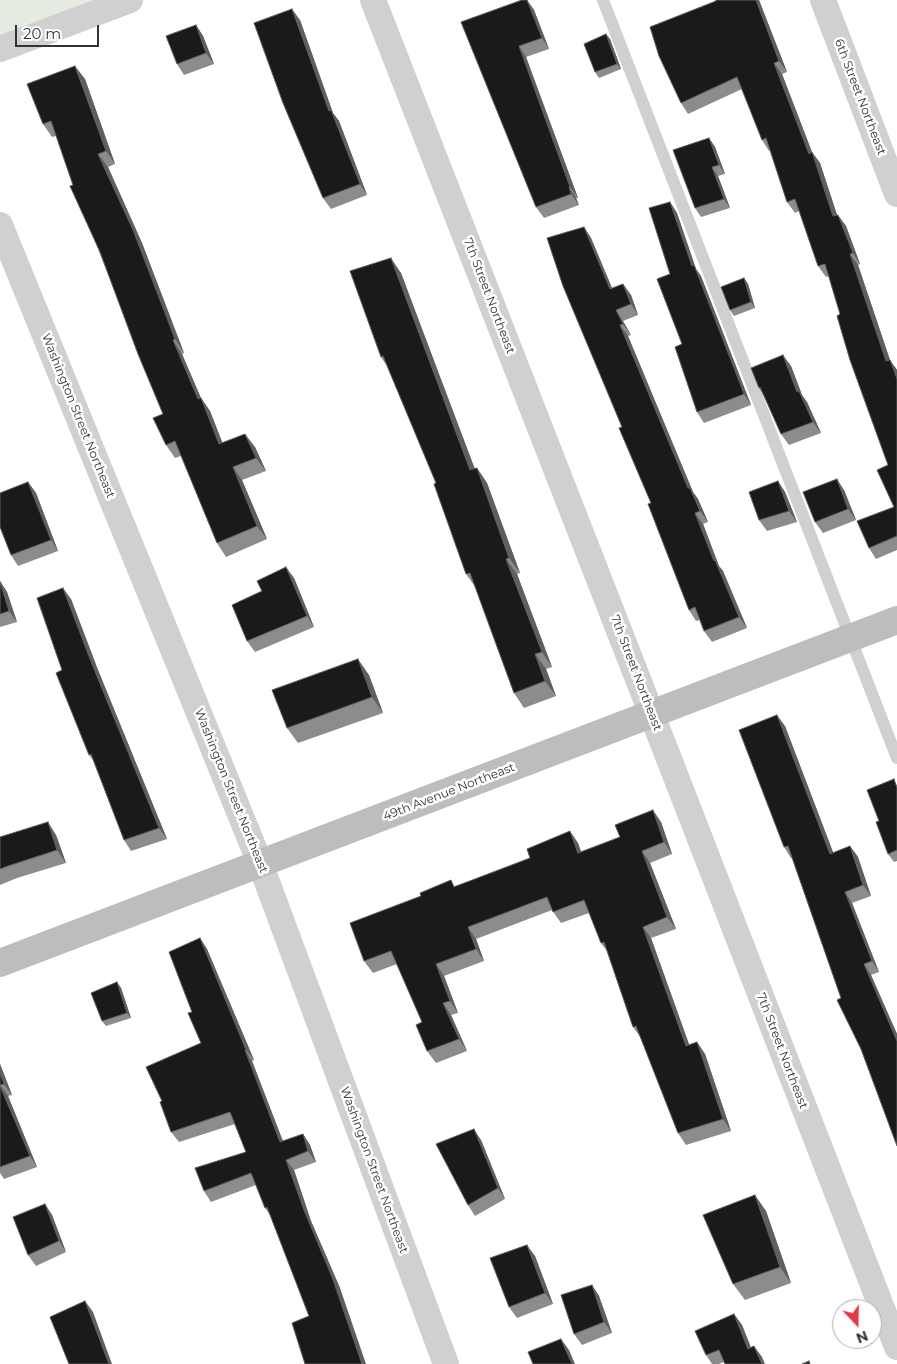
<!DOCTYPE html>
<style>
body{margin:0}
#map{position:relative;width:897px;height:1364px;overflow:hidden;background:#fff;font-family:Montserrat,sans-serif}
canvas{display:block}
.north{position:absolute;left:832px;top:1299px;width:50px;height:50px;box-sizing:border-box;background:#fff;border:1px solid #adadad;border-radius:50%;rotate:159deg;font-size:14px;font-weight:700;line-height:20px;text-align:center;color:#333}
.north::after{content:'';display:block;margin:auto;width:18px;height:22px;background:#e63946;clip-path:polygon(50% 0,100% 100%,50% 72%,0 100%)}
.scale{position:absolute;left:15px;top:25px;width:84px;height:22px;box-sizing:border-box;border:2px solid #333;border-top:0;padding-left:6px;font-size:15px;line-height:18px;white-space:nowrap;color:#333;-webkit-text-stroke:4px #fff;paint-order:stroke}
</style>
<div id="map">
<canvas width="897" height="1364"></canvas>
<div class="north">N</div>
<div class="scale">20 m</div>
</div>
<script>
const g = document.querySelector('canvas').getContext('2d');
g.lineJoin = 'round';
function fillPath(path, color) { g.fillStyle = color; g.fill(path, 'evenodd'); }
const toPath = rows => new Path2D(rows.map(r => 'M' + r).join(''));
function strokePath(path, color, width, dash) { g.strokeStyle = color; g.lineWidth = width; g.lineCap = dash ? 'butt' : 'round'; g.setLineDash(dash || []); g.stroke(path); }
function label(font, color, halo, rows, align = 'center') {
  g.font = font + ' Montserrat,sans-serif'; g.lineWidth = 5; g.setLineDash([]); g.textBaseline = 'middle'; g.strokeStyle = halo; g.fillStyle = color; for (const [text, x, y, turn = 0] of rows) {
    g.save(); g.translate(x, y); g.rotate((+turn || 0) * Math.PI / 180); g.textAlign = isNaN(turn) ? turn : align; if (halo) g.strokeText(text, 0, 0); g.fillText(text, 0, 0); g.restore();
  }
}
fillPath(toPath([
 [0,0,98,0,0,38]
]), '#e6ecdf');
strokePath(toPath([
 [603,0,897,758]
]), '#d0d0d0', 12);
strokePath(toPath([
 [373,0,652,715,897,1347],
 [823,0,897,194],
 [0,49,130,0],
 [0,225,260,863,446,1364]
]), '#d0d0d0', 26);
strokePath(toPath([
 [0,963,897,620]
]), '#bdbdbd', 28);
fillPath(toPath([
 [522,0,527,0,534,10,549,49,526,57,578,198,576,198,579,205,544,218,536,207,461,22],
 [716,0,759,0,787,72,782,74,812,152,820,163,837,215,846,226,860,264,858,265,890,360,897,370,897,550,876,559,869,548,894,507,888,465,829,276,826,277,818,266,799,211,795,213,787,202,770,150,769,151,762,140,742,89,688,114,681,103,716,1],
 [300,20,333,113,339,121,367,195,331,209,323,198],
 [196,25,203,36,214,64,184,75,177,64],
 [606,34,610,39,621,69,599,78,595,72],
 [85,79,115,164,108,167,142,243,184,353,182,354,201,398,210,411,222,442,255,447,266,471,242,480,267,539,226,557,217,543,181,456,175,458,166,445,163,414,73,185,56,136,52,137,43,124],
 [709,138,715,147,725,174,718,176,730,208,701,217,695,208],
 [670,202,677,213,696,269,701,276,751,405,704,423,697,412,670,274],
 [584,227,591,238,612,288,623,284,631,295,638,315,623,321,631,335,628,336,693,492,698,499,708,522,703,524,719,566,723,571,747,628,712,642,704,631,700,620,696,621,689,610,651,503,622,427],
 [401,273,474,469,477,468,487,483,520,573,517,574,552,667,546,669,556,696,524,708,514,693,476,588,466,574,436,483,387,366,381,357],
 [744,278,748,284,755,308,734,316,730,310],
 [791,366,802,395,807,402,821,433,789,445,781,434,764,396,759,388],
 [778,481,785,492,797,522,767,531,759,520],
 [28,482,36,493,58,551,18,566,11,555],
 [844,490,856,520,823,533,815,522],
 [294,578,314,627,255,652,247,641,262,591],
 [0,581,7,592,17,622,0,627],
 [71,599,98,670,167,839,131,851,124,840,93,760,89,755,62,670],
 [369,675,383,713,298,743,287,728],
 [785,726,833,853,850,846,858,857,871,896,852,903,879,972,871,975,897,1034,897,1146,861,1049,841,998,792,858,791,858,784,847],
 [897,784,897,861,894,862,888,854,879,821],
 [661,822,672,854,650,863,676,929,651,938,689,1045,697,1042,705,1054,731,1131,686,1145,678,1133,641,1038,633,1027,607,951,601,943,589,913,561,923,552,910,476,939,484,961,444,976,458,1013,451,1015,467,1051,436,1063,427,1051,422,1022,397,964,373,973,364,961,421,896,455,886,578,843,581,852],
 [56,835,66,863,17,878,0,885,0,837],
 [200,938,207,949,254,1060,252,1061,283,1141,303,1134,310,1145,316,1162,294,1170,311,1221,340,1288,309,1316,270,1215,265,1208,256,1185,211,1202,204,1191,246,1152,235,1124,179,1142,171,1132,162,1101,201,1043,192,1012],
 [117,982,121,988,131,1018,106,1026,102,1021],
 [0,1064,12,1095,8,1096,37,1167,4,1179,0,1173],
 [481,1140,505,1199,475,1216,468,1205],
 [45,1204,52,1215,66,1252,36,1266,28,1255],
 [766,1211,791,1283,745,1300,733,1284],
 [535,1256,553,1304,517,1318,509,1307],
 [592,1285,599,1296,612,1333,582,1345,574,1334],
 [734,1314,742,1325,751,1348,762,1357,724,1362,719,1364,712,1364,706,1355]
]), '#8c8c8c');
fillPath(toPath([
 [527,0,534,10,549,49,542,38],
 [756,0,759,0,787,72,779,61],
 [292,9,300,20,333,113,339,121,367,195,360,184,329,111],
 [196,25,203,36,214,64,206,53],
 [606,34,610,39,621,69,617,64],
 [519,46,526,57,578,198,570,187],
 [774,63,782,74,815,160,812,152,820,163,841,227,833,216],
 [75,66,85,79,115,164,106,151],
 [709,138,715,147,725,174,719,165],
 [98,154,108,167,142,243,184,353,175,339],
 [712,167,718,176,730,208,724,199],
 [569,187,576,198,579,205,571,194],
 [670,202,677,213,696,269,701,276,751,405,744,394,692,266],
 [838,215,846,226,860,264,853,253],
 [584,227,591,238,617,300,610,289],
 [850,254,858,265,890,360,897,370,897,379,886,361],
 [391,258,401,273,481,485,470,470],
 [744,278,748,284,755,308,751,302],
 [623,284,631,295,638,315,631,304],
 [616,310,623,321,631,335,623,324],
 [620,325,628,336,693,492,698,499,708,522,700,511,688,488],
 [173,340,182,354,203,403,201,398,210,411,228,457,219,444,198,399],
 [783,355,791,366,802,395,807,402,821,433,813,422,797,392],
 [245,434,255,447,266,471,256,458],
 [233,467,242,480,267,539,257,526],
 [477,468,487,483,520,573,509,558],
 [837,479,844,490,856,520,848,509],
 [778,481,785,492,797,522,789,511],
 [28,482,36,493,58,551,51,540],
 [695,513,703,524,719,566,723,571,747,628,739,617,714,561],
 [506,559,517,574,552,667,542,652],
 [286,567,294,578,314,627,307,616],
 [0,581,7,592,17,622,9,611],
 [63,588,71,599,98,670,167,839,159,828,90,659],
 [535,654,546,669,556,696,545,681],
 [358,659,369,675,383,713,372,697],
 [777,715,785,726,838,865,830,854],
 [653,810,661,822,672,854,664,842],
 [48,822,56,835,66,863,57,850],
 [570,831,578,843,586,865,578,853],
 [850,846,858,857,871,896,863,885],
 [642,851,650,863,676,929,667,917],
 [845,892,852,903,879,972,872,961],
 [468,927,476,939,484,961,476,949],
 [643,927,651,938,694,1058,686,1046],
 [200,938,207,949,254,1060,246,1050],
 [436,964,444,976,458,1013,450,1001],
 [864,964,871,975,897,1034,897,1041],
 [117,982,121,988,131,1018,127,1013],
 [443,1003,451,1015,467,1051,459,1039],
 [697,1042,705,1054,731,1131,723,1119],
 [245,1050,252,1061,287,1152,280,1142],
 [0,1064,12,1095,4,1084,0,1073],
 [0,1085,8,1096,37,1167,30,1156],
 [474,1129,481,1140,505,1199,498,1188],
 [303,1134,310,1145,316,1162,308,1151],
 [286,1160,294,1170,311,1221,340,1288,366,1364,362,1364,304,1210],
 [755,1195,766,1211,791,1283,780,1267],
 [45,1204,52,1215,66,1252,59,1241],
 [527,1245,535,1256,553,1304,545,1293],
 [592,1285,599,1296,612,1333,604,1322],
 [85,1301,93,1312,112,1364,109,1364],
 [734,1314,742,1325,756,1360,748,1349],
 [561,1339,569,1350,575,1364,572,1364],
 [754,1346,762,1357,765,1364,762,1364]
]), '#5f5f5f');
const building = toPath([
 [522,0,527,0,542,38,519,46,570,187,569,187,571,194,536,207,461,22,522,0],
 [716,0,756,0,779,61,774,63,809,154,812,152,833,216,838,215,853,253,850,254,886,361,890,360,897,379,897,536,869,548,857,521,894,507,877,470,888,465,850,360,837,316,840,314,825,264,818,266,795,199,787,202,766,138,762,140,737,77,681,103,659,56,650,27,716,1,716,0],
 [292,9,329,111,331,110,360,184,323,198,283,103,254,23,292,9],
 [196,25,206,53,177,64,166,36,196,25],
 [606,34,617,64,595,72,584,44,606,34],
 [75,66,106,151,98,154,133,230,175,339,173,340,198,399,201,398,219,444,245,434,256,458,233,467,257,526,217,543,175,441,166,445,153,418,163,414,138,354,100,252,70,186,73,185,51,121,43,124,27,84,75,66],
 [709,138,719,165,712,167,724,199,695,208,673,150,709,138],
 [670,202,692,266,694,265,744,394,697,412,675,347,682,344,657,279,670,274,649,208,670,202],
 [584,227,610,289,623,284,631,304,616,310,623,324,620,325,688,488,690,488,700,511,695,513,714,561,715,560,739,617,704,631,695,607,689,610,648,504,651,503,619,428,622,427,563,286,547,238,584,227],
 [391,258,470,470,477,468,509,558,506,559,542,652,535,654,545,681,514,693,470,573,466,574,434,484,436,483,383,356,381,357,350,271,391,258],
 [744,278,751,302,730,310,721,287,744,278],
 [783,355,797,392,799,391,813,422,781,434,760,387,759,388,751,368,783,355],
 [837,479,848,509,815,522,803,492,837,479],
 [778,481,789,511,759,520,749,492,778,481],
 [28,482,51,540,11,555,0,527,0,493,28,482],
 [286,567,307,616,247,641,232,605,262,591,257,581,286,567],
 [0,582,9,611,0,614,0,582],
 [63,588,90,659,159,828,124,840,91,754,89,755,56,673,62,670,37,598,63,588],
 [358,659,372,697,287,728,272,690,358,659],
 [777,715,830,854,850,846,863,885,845,892,872,961,864,964,897,1041,897,1146,861,1049,837,1000,841,998,788,846,784,847,739,730,777,715],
 [894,779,897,788,897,850,888,854,876,822,879,821,867,790,894,779],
 [653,810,664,842,642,851,667,917,643,927,686,1046,697,1042,723,1119,678,1133,636,1026,633,1027,604,942,601,943,584,900,553,912,547,897,468,927,476,949,436,964,450,1001,443,1003,459,1039,427,1051,416,1025,422,1022,391,951,364,961,350,923,421,896,420,893,451,880,454,887,530,858,527,849,570,831,578,853,620,837,615,825,653,810],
 [48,822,57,850,8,866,0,869,0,837,48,822],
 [200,938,246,1050,245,1050,280,1142,303,1134,308,1151,286,1160,304,1210,332,1277,362,1364,305,1364,292,1323,309,1316,267,1207,265,1208,251,1173,204,1191,195,1168,246,1152,230,1112,171,1132,160,1102,162,1101,146,1067,201,1043,188,1013,192,1012,169,952,200,938],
 [117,982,127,1013,102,1021,91,993,117,982],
 [0,1073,4,1084,0,1085,0,1073],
 [0,1086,30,1156,0,1167,0,1086],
 [474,1129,498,1188,468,1205,436,1144,474,1129],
 [755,1195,780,1267,733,1284,703,1215,755,1195],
 [45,1204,59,1241,28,1255,13,1217,45,1204],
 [527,1245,545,1293,509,1307,490,1258,527,1245],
 [592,1285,604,1322,574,1334,561,1295,592,1285],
 [85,1301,109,1364,69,1364,50,1317,85,1301],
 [734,1314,748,1349,754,1346,762,1364,725,1364,719,1350,706,1355,695,1331,734,1314],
 [561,1339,572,1364,533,1364,528,1352,561,1339],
 [809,1361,810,1364,802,1364,809,1361]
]);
fillPath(building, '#1a1a1a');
strokePath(building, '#5f5f5f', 1);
label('12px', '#333', '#fff', [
 ["6th Street Northeast",860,97,69],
 ["7th Street Northeast",489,296,69],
 ["Washington Street Northeast",78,416,68],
 ["7th Street Northeast",636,673,69],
 ["Washington Street Northeast",231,791,68],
 ["49th Avenue Northeast",449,792,-21],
 ["7th Street Northeast",782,1051,69],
 ["Washington Street Northeast",374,1170,70]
]);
</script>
